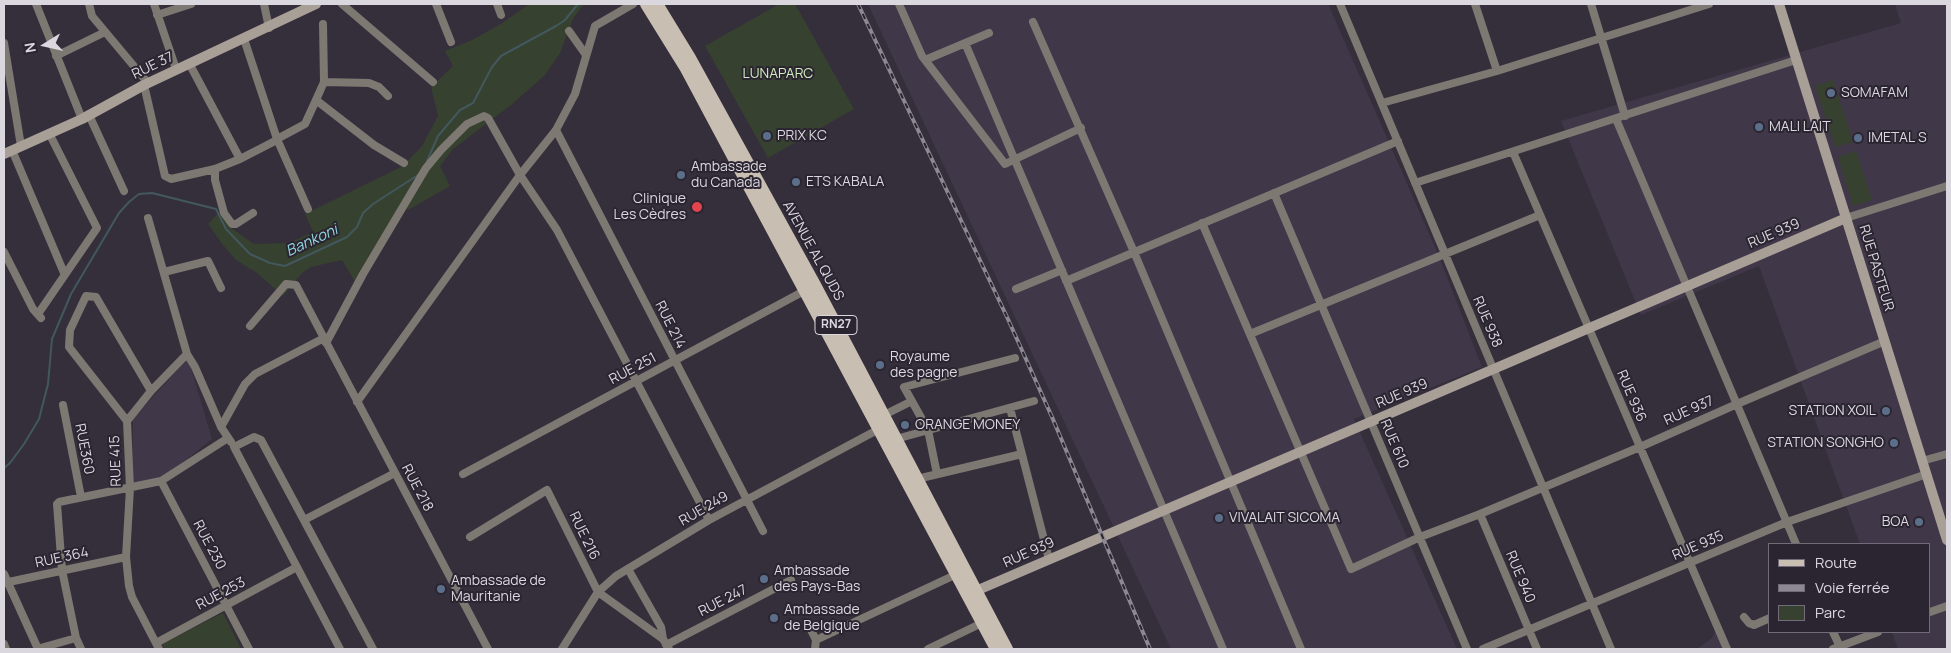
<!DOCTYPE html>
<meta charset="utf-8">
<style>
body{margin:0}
#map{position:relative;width:1951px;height:653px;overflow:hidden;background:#352f3b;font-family:Manrope,sans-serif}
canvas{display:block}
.frame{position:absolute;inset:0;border:5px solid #dbd7df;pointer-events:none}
.legend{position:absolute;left:1768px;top:543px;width:162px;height:90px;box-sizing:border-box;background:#2b2531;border:1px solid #716c77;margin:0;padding:6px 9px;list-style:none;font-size:15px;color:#dbd7df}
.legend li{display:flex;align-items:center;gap:10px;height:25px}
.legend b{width:25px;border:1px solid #716c77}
.north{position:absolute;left:20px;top:20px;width:50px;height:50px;-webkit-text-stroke:4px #2b2531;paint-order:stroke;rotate:260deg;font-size:14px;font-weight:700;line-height:20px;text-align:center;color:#dbd7df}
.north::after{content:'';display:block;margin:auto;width:18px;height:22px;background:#dbd7df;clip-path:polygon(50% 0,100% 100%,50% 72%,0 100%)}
</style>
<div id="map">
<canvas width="1951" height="653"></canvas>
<div class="frame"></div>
<ul class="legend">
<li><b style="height:6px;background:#c9beb2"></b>Route</li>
<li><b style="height:6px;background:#8d8892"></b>Voie ferrée</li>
<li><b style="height:14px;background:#36412f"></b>Parc</li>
</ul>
<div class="north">N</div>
</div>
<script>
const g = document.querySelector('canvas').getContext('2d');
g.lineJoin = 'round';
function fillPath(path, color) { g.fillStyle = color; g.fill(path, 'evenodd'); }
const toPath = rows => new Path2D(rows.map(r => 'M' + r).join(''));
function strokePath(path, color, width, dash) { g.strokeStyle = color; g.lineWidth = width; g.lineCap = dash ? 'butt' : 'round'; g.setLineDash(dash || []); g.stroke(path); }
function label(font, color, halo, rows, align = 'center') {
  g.font = font + ' Manrope,sans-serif'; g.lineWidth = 4; g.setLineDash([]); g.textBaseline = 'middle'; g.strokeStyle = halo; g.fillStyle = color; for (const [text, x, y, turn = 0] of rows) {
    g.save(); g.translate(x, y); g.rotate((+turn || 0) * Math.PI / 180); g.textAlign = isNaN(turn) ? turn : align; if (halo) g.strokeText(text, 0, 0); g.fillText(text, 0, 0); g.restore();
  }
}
fillPath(toPath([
 [868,4,1334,4,1329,6,1438,254,1482,367,1354,419,1457,649,1171,649],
 [1895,4,1947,4,1947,649,1898,649,1892,632,1930,632,1930,544,1860,544,1759,266,1641,315,1561,121,1901,23],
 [188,358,212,439,162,479,133,483,133,419],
 [1720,623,1732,649,1697,649,1712,638]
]), '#403749');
fillPath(toPath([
 [529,4,584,4,573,19,560,53,545,75,511,105,453,149,440,166,450,186,408,210,405,205,357,281,354,280,342,260,311,267,302,273,283,296,257,273,236,260,223,245,208,224,220,211,231,228,254,244,289,243,313,232,305,214,403,166,422,146,438,116,431,87,453,66,445,51,472,40,501,24],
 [779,4,795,4,854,109,768,158,705,46],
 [1833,80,1853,142,1835,147,1815,86],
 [1856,151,1872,200,1853,206,1838,157],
 [223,613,241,649,165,649,162,644]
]), '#36412f');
strokePath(toPath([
 [427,161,438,136,460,110,473,103,492,67,501,56,556,26,565,20,578,4],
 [4,468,10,463,24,444,39,419,48,384,52,339,71,294,119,213,129,202,139,194,152,193,216,209,226,229,250,254,270,263,285,266,347,237,357,227,363,213,373,204,418,175]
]), '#42585e', 2);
strokePath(toPath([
 [36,4,82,119],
 [89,4,92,16,148,83],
 [154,4,176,69],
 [264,4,269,28],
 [342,4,433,82],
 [436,4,451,42],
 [497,4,501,15],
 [899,4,922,56,1005,164,1081,128],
 [1340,4,1611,649],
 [1475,4,1497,71],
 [1591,4,1625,116],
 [157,15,191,4],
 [1033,22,1134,252,1301,649],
 [569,31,586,55],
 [244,39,277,139,308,209],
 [4,43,21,146],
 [965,43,1223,649],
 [56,56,105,32],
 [925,60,989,33],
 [189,63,240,159],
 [324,82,369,83,379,87,388,96],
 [144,85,165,176,171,179,215,169,240,159,277,140],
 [316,100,374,145,404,163],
 [1382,103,1497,71,1709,4],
 [89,115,124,191],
 [1616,119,1796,544],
 [556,130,763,531],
 [277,139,305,124,316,100,324,82,323,24],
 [12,150,64,273],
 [1513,152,1727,649],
 [215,169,215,180,224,213,232,224,236,224,253,213],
 [1415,183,1796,60],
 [1274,193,1467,649],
 [148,218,187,354,195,367,221,427,231,442],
 [1846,218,1947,186],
 [1202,223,1351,569,1420,537,1480,514,1640,447,1737,404,1885,341],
 [4,252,33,309,41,318],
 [164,272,208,261,221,288],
 [1066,281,1398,141],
 [1016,289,1062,270],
 [38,314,97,228,49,133],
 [250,326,286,284,296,285,488,649],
 [1250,334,1540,215],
 [326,343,363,274,426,168,441,150,467,124,484,116,488,118,520,175,557,230,709,520],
 [357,402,520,175,556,130,575,94,595,26,633,4],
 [63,405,81,497],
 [1010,408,1049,559],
 [884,415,912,401],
 [127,421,69,347,70,330,86,296,96,297,151,391],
 [221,427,245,384,255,374,324,338],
 [896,439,1034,401],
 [1922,461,1947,454],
 [463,474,806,290],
 [937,474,928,430,904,387,1015,358],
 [917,479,1022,454],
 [161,481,249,649],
 [1480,514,1537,649],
 [304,520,395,473],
 [470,537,547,490,598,592,663,639,669,649],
 [628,569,661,627,663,639],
 [4,574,38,649],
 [4,583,126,557],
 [1930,612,1947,606],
 [1744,617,1749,623,1754,625,1770,618],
 [807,622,816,640,815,649],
 [1833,632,1841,649],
 [816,640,957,574],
 [156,643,297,567],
 [4,644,6,649],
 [666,645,791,580],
 [37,649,76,638],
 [81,649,76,638,62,570,57,504,59,502,161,481,228,438],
 [159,649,132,597,129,586,126,557,130,488,127,421,151,391,187,354],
 [340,649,234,447,254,437,261,440,373,649],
 [562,649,598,592,616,576,709,520,881,428],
 [928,649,982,623],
 [1483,649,1787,522,1927,474],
 [1833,649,1878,632]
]), '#7e7872', 8);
strokePath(toPath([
 [1779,4,1947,540],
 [4,154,82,119,144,85,316,4],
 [971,593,1846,218]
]), '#a89f97', 10);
strokePath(toPath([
 [646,4,685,67,996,649],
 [657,4,690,58,815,285,1007,649]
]), '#c9beb2', 12);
const rail = toPath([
 [858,4,1007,317,1052,417,1150,649]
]);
strokePath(rail, '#8d8892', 4);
strokePath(rail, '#2b2531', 2, [5.5]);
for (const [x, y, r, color] of [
 [1831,93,5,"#5c6f8a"],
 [1759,127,5,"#5c6f8a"],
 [767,136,5,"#5c6f8a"],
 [1858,138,5,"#5c6f8a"],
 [681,175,5,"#5c6f8a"],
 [796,182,5,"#5c6f8a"],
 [697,207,6,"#e0444e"],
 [880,365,5,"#5c6f8a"],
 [1886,411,5,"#5c6f8a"],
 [905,425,5,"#5c6f8a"],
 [1894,443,5,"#5c6f8a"],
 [1219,518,5,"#5c6f8a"],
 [1919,522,5,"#5c6f8a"],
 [764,579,5,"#5c6f8a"],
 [441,589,5,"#5c6f8a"],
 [774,618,5,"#5c6f8a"]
]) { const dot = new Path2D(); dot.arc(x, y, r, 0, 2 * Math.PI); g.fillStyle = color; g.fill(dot); strokePath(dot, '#2b2531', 2); }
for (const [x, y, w] of [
 [836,325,42]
]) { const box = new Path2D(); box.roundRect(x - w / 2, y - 9.5, w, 19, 4); g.fillStyle = '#2b2531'; g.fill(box); strokePath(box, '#dbd7df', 1); }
label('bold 12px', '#dbd7df', null, [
 ["RN27",836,325]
]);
label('14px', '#dbd7df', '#2b2531', [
 ["RUE 37",153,66,-26],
 ["RUE 939",1774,234,-23],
 ["AVENUE AL QUDS",813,251,61],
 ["RUE PASTEUR",1876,268,73],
 ["RUE 938",1487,322,67],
 ["RUE 214",670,325,63],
 ["RUE 251",633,369,-28],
 ["RUE 939",1402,394,-23],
 ["RUE 936",1631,396,67],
 ["RUE 937",1689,411,-24],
 ["RUE 610",1394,444,67],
 ["RUE360",84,449,79],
 ["RUE 415",116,461,-92],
 ["RUE 218",417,488,62],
 ["RUE 249",704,509,-30],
 ["RUE 216",584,536,64],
 ["RUE 230",209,545,62],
 ["RUE 935",1698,546,-23],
 ["RUE 939",1029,553,-24],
 ["RUE 364",62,558,-12],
 ["RUE 940",1520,577,67],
 ["RUE 253",221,594,-28],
 ["RUE 247",723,601,-27]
]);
label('14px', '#cfecbb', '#2b2531', [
 ["LUNAPARC",778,74]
]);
label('14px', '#dbd7df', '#2b2531', [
 ["SOMAFAM",1841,93],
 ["MALI LAIT",1769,127],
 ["PRIX KC",777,136],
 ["IMETAL S",1868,138],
 ["Ambassade",691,167],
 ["du Canada",691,183],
 ["ETS KABALA",806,182],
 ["Clinique",686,199,"right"],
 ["Les Cèdres",686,215,"right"],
 ["Royaume",890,357],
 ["des pagne",890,373],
 ["STATION XOIL",1876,411,"right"],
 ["ORANGE MONEY",915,425],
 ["STATION SONGHO",1884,443,"right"],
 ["VIVALAIT SICOMA",1229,518],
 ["BOA",1909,522,"right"],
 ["Ambassade",774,571],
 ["des Pays-Bas",774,587],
 ["Ambassade de",451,581],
 ["Mauritanie",451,597],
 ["Ambassade",784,610],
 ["de Belgique",784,626]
], 'left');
label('italic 15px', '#90d7e0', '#2b2531', [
 ["Bankoni",312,241,-25]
]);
</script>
